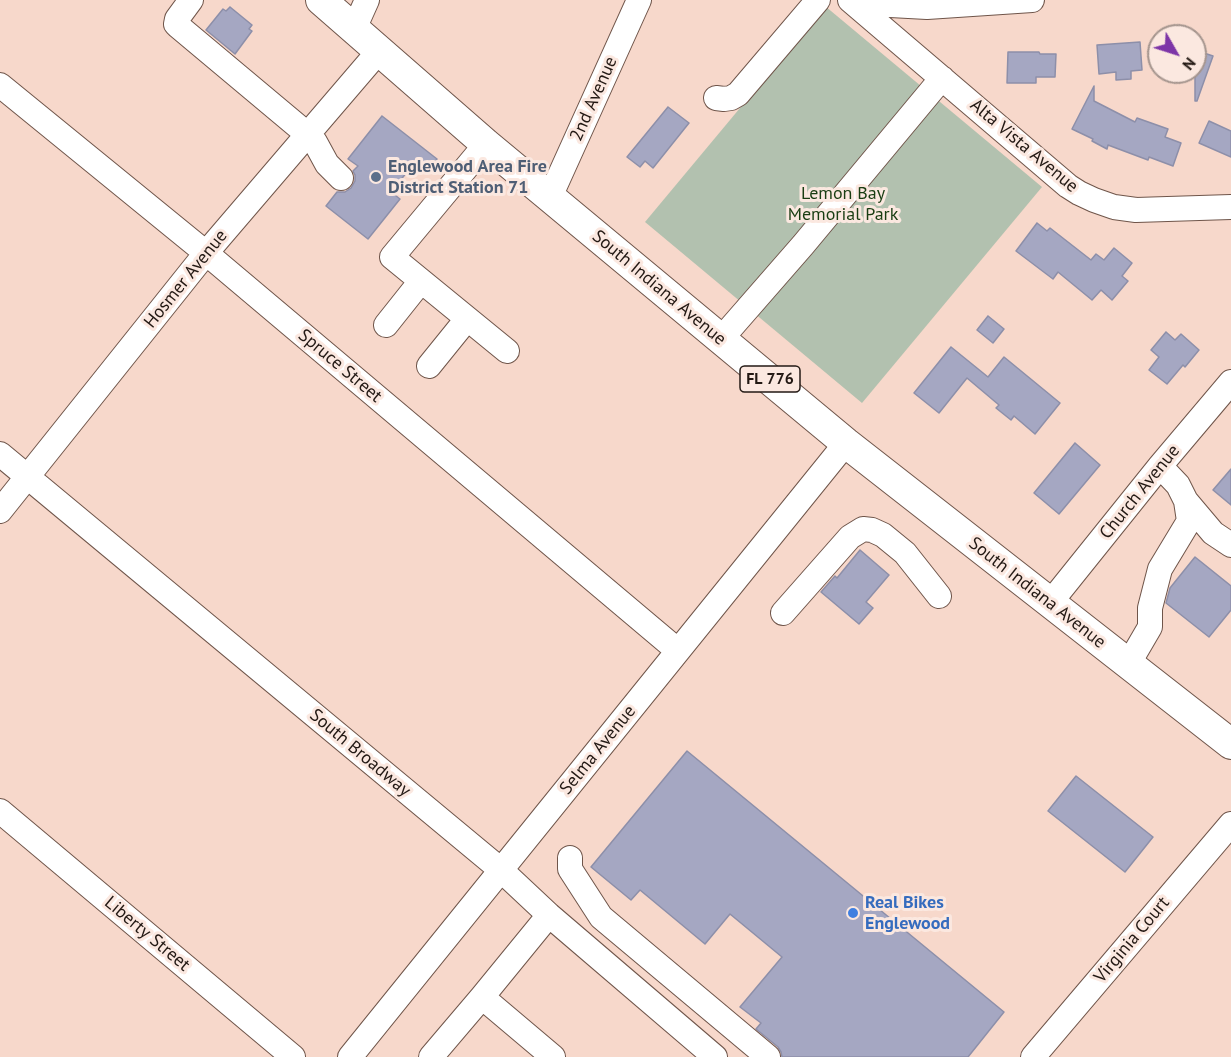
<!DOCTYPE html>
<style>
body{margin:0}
#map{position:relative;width:1231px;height:1057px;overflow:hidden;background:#f7d8cb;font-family:"PT Sans",sans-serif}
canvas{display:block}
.north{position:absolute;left:1147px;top:24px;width:60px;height:60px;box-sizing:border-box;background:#fbe8e0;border:2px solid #a5958e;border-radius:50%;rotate:129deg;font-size:16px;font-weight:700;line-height:24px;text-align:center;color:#231914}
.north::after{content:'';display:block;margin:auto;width:21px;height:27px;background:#7d35a7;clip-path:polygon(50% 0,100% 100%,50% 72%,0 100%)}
</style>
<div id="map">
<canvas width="1231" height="1057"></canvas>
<div class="north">N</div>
</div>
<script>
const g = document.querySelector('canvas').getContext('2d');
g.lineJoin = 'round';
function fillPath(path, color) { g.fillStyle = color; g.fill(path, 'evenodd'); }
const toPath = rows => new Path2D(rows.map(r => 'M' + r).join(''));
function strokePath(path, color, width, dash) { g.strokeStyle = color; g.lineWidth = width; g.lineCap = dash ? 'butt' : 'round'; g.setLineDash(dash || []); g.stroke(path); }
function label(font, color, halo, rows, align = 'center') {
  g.font = font + ' "PT Sans",sans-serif'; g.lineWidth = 6; g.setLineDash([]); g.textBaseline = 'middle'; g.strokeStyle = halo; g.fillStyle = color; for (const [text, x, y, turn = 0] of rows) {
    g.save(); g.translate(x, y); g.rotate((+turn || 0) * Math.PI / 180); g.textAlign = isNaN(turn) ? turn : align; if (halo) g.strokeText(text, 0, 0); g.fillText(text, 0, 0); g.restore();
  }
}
fillPath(toPath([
 [825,6,1042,187,862,403,645,222]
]), '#b2c1af');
const building = toPath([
 [230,7,252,25,249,29,252,31,235,54,206,30,223,9,226,11,230,7],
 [1140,42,1142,70,1131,71,1131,79,1116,80,1116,72,1099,74,1097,45,1140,42],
 [1195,50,1213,56,1197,101,1195,101,1195,50],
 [1008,52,1039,52,1040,54,1056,54,1055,77,1036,77,1036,83,1007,83,1008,52],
 [1094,86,1094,101,1135,122,1137,118,1168,129,1165,137,1181,143,1173,166,1149,157,1148,160,1108,145,1107,149,1092,141,1093,139,1072,129,1094,86],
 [668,107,689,123,653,168,645,161,640,167,627,157,668,107],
 [382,116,437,159,427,171,415,162,391,192,400,199,368,239,326,206,337,192,345,192,351,188,355,181,355,175,353,171,358,166,348,159,382,116],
 [1209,121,1231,131,1231,157,1199,143,1209,121],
 [1037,223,1047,231,1050,228,1091,260,1096,254,1104,260,1114,248,1132,263,1122,276,1128,281,1112,300,1101,290,1092,300,1058,272,1053,279,1016,251,1037,223],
 [988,316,1004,329,993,343,977,330,988,316],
 [1166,332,1175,340,1181,334,1199,350,1185,367,1183,365,1167,384,1149,370,1159,357,1151,350,1166,332],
 [951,347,988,377,1004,357,1060,403,1035,434,1014,416,1011,420,996,408,999,405,967,378,939,413,914,393,951,347],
 [1075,443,1100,465,1059,514,1034,493,1075,443],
 [1231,469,1231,505,1213,490,1231,469],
 [860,550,889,575,866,602,873,608,859,624,821,592,835,576,837,578,860,550],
 [1195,557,1231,586,1231,610,1209,637,1166,603,1170,588,1195,557],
 [687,751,1004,1012,968,1057,782,1057,781,1052,778,1047,756,1029,761,1023,740,1007,782,957,730,914,705,944,640,890,631,900,591,867,687,751],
 [1076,776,1153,837,1125,872,1048,811,1076,776]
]);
fillPath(building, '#a5a7c2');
strokePath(building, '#8d8fa9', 1.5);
const minor = toPath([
 [191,0,177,19,176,24,178,26,307,134,315,142,327,164,341,178],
 [850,0,1068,186,1079,193,1094,200,1114,207,1136,210,1231,207],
 [854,3,927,7,1032,0],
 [354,29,367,0],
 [0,85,206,253,677,650],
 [716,98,724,99,731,98,738,94,818,0],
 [486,144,392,257,507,351],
 [550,197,639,0],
 [386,325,421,281],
 [721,339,803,245,942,78],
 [429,366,467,319],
 [0,454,501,870,549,915,715,1057],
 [1186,501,1213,533,1231,545],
 [0,511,206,253,379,51],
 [1050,603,1160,466,1231,382],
 [783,613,850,537,863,529,872,530,883,535,905,553,939,596],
 [1129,663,1150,627,1150,608,1160,569,1189,521,1186,501,1178,485,1160,466],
 [0,811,293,1057],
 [570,858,570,869,601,917,768,1057],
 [482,997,553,1057],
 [350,1057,846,443],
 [431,1057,482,997,549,915],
 [1033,1057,1231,824]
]);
const major = toPath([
 [321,0,486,144,846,443,1231,744]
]);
strokePath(minor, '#6f554a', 26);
strokePath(major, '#6f554a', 32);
strokePath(minor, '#fff', 24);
strokePath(major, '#fff', 30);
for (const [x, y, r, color] of [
 [376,177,6,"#5c6f8a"],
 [853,913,6,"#3f7fe0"]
]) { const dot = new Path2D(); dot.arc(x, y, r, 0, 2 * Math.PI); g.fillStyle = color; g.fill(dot); strokePath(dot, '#fbe8e0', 2); }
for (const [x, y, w] of [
 [770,379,60]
]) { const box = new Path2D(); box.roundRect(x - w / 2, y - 13, w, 26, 4.5); g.fillStyle = '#fbe8e0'; g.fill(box); strokePath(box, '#231914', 1.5); }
label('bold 16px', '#231914', null, [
 ["FL 776",770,379]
]);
label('18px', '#231914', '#fbe8e0', [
 ["2nd Avenue",594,99,-66],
 ["Alta Vista Avenue",1024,146,40],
 ["Hosmer Avenue",186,279,-51],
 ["South Indiana Avenue",659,288,40],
 ["Spruce Street",340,366,40],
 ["Church Avenue",1140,492,-51],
 ["South Indiana Avenue",1037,593,38],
 ["Selma Avenue",598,750,-51],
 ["South Broadway",360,753,40],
 ["Liberty Street",147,934,40],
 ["Virginia Court",1132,940,-50]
]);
label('bold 18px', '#4e5e75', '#fbe8e0', [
 ["Englewood Area Fire",388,167],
 ["District Station 71",388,188]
], 'left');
label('18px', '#193d12', '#fbe8e0', [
 ["Lemon Bay",843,194],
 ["Memorial Park",843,215]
]);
label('bold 18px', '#366cbe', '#fbe8e0', [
 ["Real Bikes",865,903],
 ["Englewood",865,924]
], 'left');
</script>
